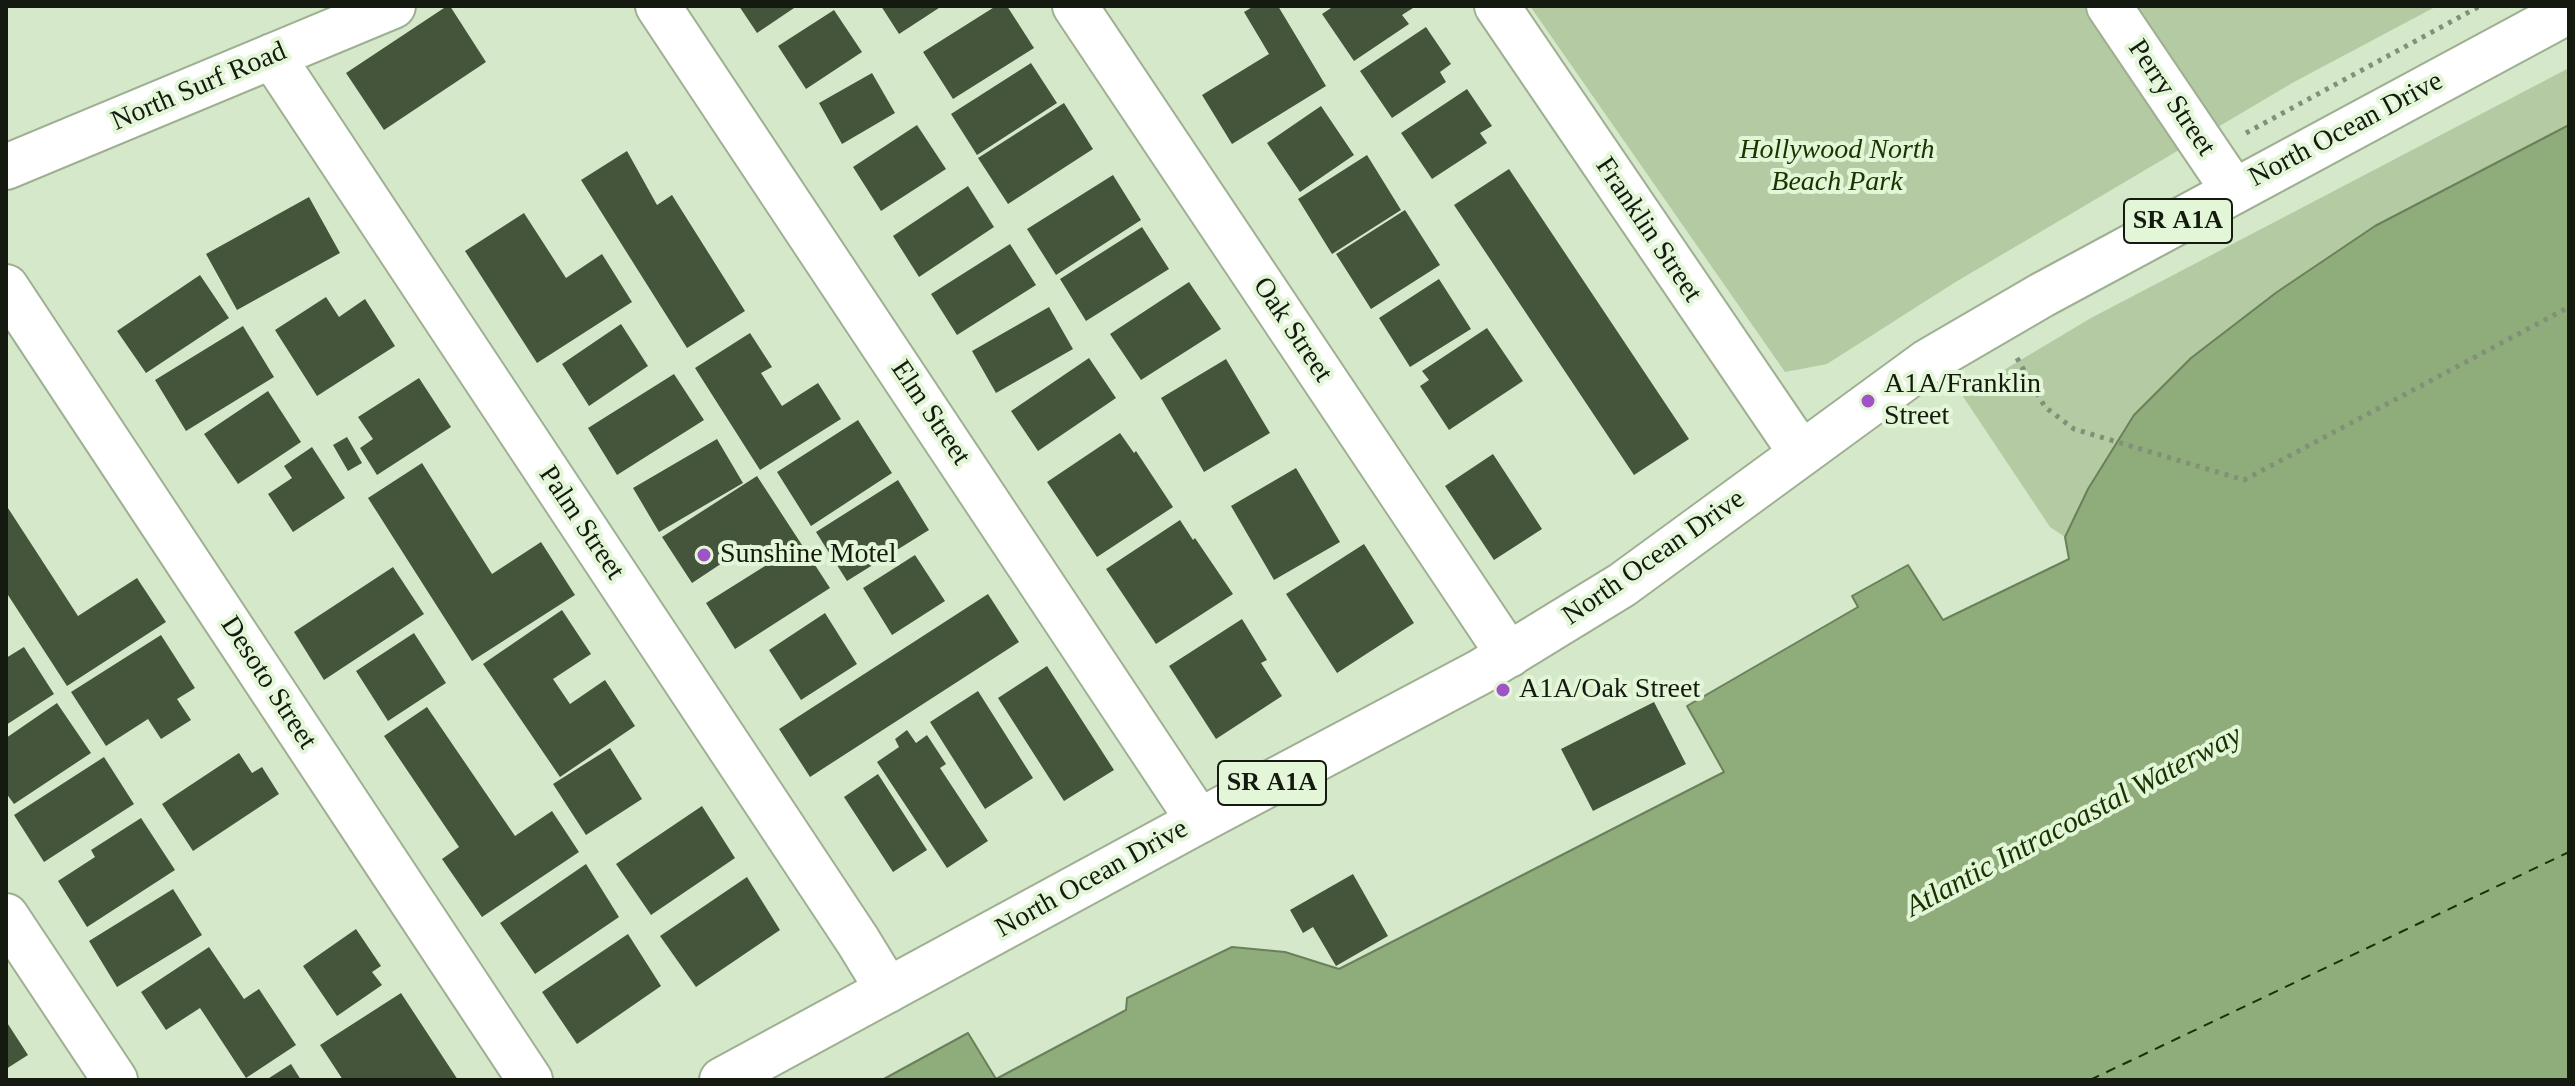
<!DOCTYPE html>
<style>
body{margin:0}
#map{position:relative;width:2575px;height:1086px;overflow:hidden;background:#d6e8ca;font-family:"Times New Roman",serif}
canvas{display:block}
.frame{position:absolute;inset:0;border:8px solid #141a10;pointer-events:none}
</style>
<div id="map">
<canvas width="2575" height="1086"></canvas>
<div class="frame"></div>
</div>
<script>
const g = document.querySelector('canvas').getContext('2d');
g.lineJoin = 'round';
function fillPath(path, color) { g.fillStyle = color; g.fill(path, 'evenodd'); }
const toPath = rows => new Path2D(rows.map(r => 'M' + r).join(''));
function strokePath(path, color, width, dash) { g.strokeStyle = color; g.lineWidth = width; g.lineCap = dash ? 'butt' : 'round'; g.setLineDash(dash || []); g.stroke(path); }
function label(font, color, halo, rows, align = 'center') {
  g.font = font + ' "Times New Roman",serif'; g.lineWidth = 8; g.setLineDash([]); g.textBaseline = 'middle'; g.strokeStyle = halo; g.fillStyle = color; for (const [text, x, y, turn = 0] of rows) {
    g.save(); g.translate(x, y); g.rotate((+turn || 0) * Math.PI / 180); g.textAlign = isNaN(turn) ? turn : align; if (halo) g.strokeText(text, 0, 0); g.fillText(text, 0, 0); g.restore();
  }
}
fillPath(toPath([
 [1530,6,2437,6,2294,82,1954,283,1827,364,1785,372],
 [2569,68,2569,125,2375,226,2277,292,2191,358,2134,415,2088,489,2065,537,2050,527,1962,395,2091,318]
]), '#b3caa3');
const water = toPath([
 [2569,125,2569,1080,882,1080,968,1033,996,1079,1126,1010,1127,998,1232,947,1285,952,1339,969,1724,772,1687,706,1858,607,1852,596,1908,565,1943,620,2069,559,2065,537,2088,489,2134,415,2191,358,2277,292,2375,226,2569,125]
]);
fillPath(water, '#8fac7b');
strokePath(water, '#6a805b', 2);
strokePath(toPath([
 [2090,1080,2569,852]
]), '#193300', 2, [10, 8]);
fillPath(toPath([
 [447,6,450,6,486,62,384,130,346,73],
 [739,6,797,6,757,33],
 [881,6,942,6,899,34],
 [996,6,1007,6,1034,48,953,99,923,52],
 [1254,6,1278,6,1326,86,1232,144,1202,95,1269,54,1244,12],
 [1334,6,1416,6,1402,15,1409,24,1354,61,1322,14],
 [834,10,862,52,806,89,778,46],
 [1426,27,1451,64,1440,72,1446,82,1392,118,1360,71],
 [1031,63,1057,103,977,155,951,114],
 [872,73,895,113,842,144,819,103],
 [1467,89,1492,126,1480,133,1487,143,1432,179,1401,133],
 [1064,103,1093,149,1008,204,978,158],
 [1321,106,1354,155,1300,192,1267,143],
 [917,125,946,169,881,211,853,167],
 [627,151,657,205,672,195,745,311,687,348,581,180],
 [1367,155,1401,210,1332,254,1298,199],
 [1509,169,1689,439,1634,475,1454,205],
 [1113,175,1141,220,1056,275,1027,229],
 [968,186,994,227,919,277,893,236],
 [309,197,340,253,237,310,206,254],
 [1405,210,1440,265,1371,309,1336,254],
 [524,213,566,278,602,254,632,302,537,363,465,251],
 [1142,227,1169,269,1086,321,1060,279],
 [1010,244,1036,285,957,335,931,294],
 [200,275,229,318,146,373,117,331],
 [1439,279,1471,329,1410,367,1379,318],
 [1189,282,1221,329,1141,380,1110,334],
 [326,297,339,317,365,299,395,346,317,396,275,330],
 [1049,307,1073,349,996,393,972,351],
 [621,324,648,366,589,406,562,364],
 [243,326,274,377,186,431,155,380],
 [1487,328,1523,381,1449,430,1420,386,1429,380,1422,371],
 [750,333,772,367,761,373,782,406,818,383,841,419,760,470,695,368],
 [1089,358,1116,398,1038,451,1011,411],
 [1226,359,1270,433,1204,472,1161,398],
 [674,374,704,420,617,475,588,428],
 [419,378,451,427,377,475,360,448,373,439,358,417],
 [268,391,301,442,238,484,204,434],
 [858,420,892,473,811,526,777,472],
 [1120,433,1134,453,1136,451,1173,507,1097,557,1047,482],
 [347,437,362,463,348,471,333,445],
 [717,439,743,483,659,532,633,488],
 [312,447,345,498,293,532,268,494,292,478,284,466],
 [1493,454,1542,529,1494,560,1445,486],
 [422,463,492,574,541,542,575,595,472,661,368,498],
 [1296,468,1340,542,1274,580,1231,506],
 [757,476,830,588,735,649,706,603,765,566,751,544,692,583,662,537],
 [898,480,929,530,847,581,816,532],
 [6,505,78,616,137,578,166,622,67,686,6,592],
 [1180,520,1193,540,1195,538,1233,594,1156,644,1106,569],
 [1364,544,1414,623,1337,673,1286,594],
 [915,555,945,601,892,635,863,588],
 [393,567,424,614,324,680,294,632],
 [988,594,1019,642,810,777,779,729],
 [562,610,591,654,553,679,570,704,605,680,635,726,560,777,483,664],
 [825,613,857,664,801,700,769,650],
 [1242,619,1267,660,1261,663,1282,696,1216,739,1169,666],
 [414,633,446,683,388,721,356,671],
 [161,635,195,688,177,699,191,720,161,739,148,719,106,746,71,692],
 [24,647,54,694,6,725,6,658],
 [1047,666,1114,770,1064,801,998,698],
 [978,691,1033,778,985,809,930,722],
 [1654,702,1686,764,1593,811,1561,749],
 [57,703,91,753,14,804,6,793,6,738],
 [427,707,515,836,552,811,579,852,482,917,442,859,459,847,384,736],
 [907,730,916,743,927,735,946,764,940,768,988,841,947,868,877,762,899,747,895,739],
 [610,748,642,799,586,835,553,784],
 [239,753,252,773,262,767,279,794,193,851,162,804],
 [104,757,134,804,44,862,14,815],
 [878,774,927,850,893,872,844,797],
 [702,806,735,858,651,915,616,864],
 [141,818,175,870,87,927,58,881,95,857,91,850],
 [586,864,619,917,535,974,500,923],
 [1353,874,1388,936,1336,966,1313,927,1303,933,1290,910],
 [747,877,780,930,696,987,660,936],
 [173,889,202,935,117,987,89,941],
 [356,929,381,966,372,972,382,985,337,1016,303,966],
 [628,934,661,986,577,1044,542,992],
 [209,947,244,999,259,989,296,1045,246,1078,200,1008,166,1030,141,992],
 [401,993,458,1080,343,1080,320,1045],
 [6,1021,28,1055,6,1069],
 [291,1064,301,1080,266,1080]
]), '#45553b');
const minor = toPath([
 [658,6,1199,821],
 [1075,6,1509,655],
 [1497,6,1801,453],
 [2109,6,2234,191],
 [272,56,858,941,888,990],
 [6,167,393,6],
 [6,287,530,1080],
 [6,916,115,1080]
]);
const major = toPath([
 [722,1080,1199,821,1480,672,1622,585,1927,362,2042,295,2569,11]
]);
strokePath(minor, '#9eaf92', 48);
strokePath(major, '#9eaf92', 48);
strokePath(toPath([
 [2246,133,2480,6],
 [2017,358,2045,407,2074,429,2244,480,2569,307]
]), '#828f79', 5, [4, 6]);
strokePath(minor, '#fff', 44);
strokePath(major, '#fff', 44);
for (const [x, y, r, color] of [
 [1868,401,8,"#9f53c5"],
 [704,555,8,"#9f53c5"],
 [1503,690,8,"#9f53c5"]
]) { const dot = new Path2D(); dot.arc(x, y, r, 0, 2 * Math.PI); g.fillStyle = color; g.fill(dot); strokePath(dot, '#e3f6d7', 3); }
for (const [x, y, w] of [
 [2178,221,108],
 [1272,783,108]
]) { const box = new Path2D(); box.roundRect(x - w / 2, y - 22, w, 44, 6); g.fillStyle = '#e3f6d7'; g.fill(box); strokePath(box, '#141a10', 2); }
label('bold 26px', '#141a10', null, [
 ["SR A1A",2178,221],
 ["SR A1A",1272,783]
]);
label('28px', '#141a10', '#e3f6d7', [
 ["North Surf Road",199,87,-23],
 ["Perry Street",2171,98,56],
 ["North Ocean Drive",2346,130,-28],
 ["Franklin Street",1648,230,56],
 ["Oak Street",1292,330,56],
 ["Elm Street",930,413,56],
 ["Palm Street",581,523,56],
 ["North Ocean Drive",1654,558,-35],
 ["Desoto Street",268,683,57],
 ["North Ocean Drive",1092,879,-29]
]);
label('italic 28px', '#1a3400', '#e3f6d7', [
 ["Hollywood North",1837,151],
 ["Beach Park",1837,183]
]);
label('28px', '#141a10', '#e3f6d7', [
 ["A1A/Franklin",1884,385],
 ["Street",1884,417],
 ["Sunshine Motel",720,555],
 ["A1A/Oak Street",1519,690]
], 'left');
label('italic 30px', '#193300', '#e3f6d7', [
 ["Atlantic Intracoastal Waterway",2074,822,-28]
]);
</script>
